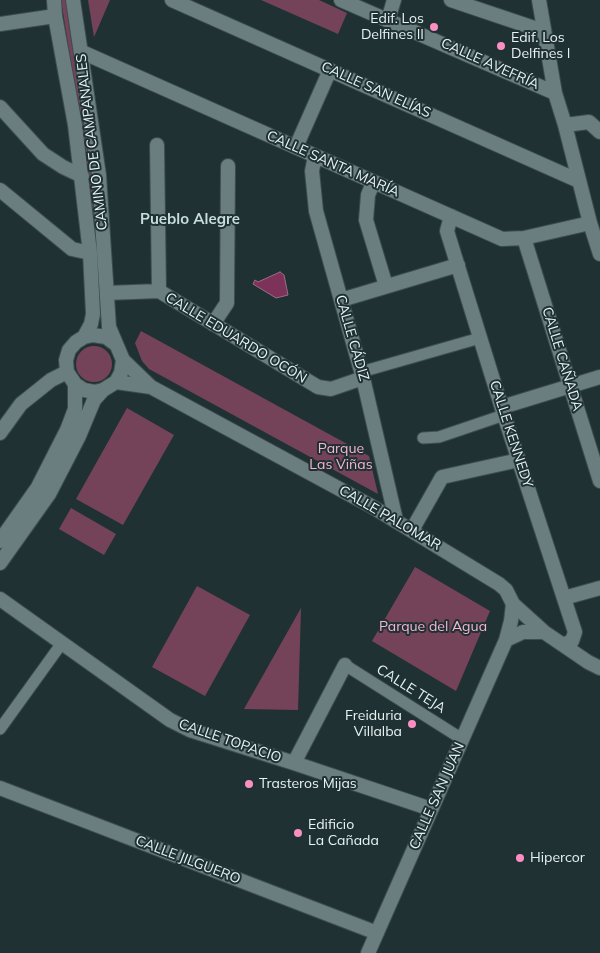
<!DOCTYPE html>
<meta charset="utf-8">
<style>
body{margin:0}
canvas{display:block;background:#1f3132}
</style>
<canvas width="600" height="953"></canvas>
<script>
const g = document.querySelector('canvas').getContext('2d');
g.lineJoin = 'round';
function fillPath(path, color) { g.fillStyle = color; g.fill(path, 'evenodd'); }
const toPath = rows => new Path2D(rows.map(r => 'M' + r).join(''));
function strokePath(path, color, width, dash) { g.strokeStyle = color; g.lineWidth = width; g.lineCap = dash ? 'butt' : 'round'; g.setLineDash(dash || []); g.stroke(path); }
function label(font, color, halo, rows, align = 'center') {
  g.font = font + ' Mulish,sans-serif'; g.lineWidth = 4; g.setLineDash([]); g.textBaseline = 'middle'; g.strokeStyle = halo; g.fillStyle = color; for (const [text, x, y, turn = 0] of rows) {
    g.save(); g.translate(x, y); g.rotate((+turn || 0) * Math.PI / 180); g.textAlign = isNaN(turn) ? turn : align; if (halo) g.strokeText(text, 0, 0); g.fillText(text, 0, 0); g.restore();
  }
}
fillPath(toPath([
 [61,0,67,0,92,174,102,310,98,309,81,125],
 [88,0,110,0,94,37],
 [261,0,319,0,347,13,338,34],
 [141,331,369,456,378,494,149,369,142,361,135,343],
 '76 364a18 18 0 1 1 36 0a18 18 0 1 1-36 0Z',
 [127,408,174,435,123,525,76,499],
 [71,508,116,534,104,555,59,529],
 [415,567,490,611,456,691,372,641],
 [197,586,250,615,205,696,152,667],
 [301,608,298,710,244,709]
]), '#74435a');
const water = toPath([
 [280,272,284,275,288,295,276,298,253,284,255,280,258,282,280,272]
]);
fillPath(water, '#7d3259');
strokePath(water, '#9d6c88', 1);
const pedestrian = toPath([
 [361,372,480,338],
 [423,438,439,437,504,415],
 [345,665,462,739],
 [0,729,62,643]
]);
const minor = toPath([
 [54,0,55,16,75,125,90,253,93,314,91,324,84,337],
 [73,0,99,175,109,327,123,360,121,373,116,382,103,390,95,392,84,390,75,384,67,372,66,360,69,350,76,342,84,337,93,335,106,337,114,343],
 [172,0,579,181],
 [341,0,555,93],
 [451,0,543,31],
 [539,0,555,93,565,125,590,223,600,254],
 [388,20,394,0],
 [0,24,55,16],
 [82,52,502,239,524,238,590,223],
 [0,107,43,154,63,167,82,176],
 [565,125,589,122,600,132],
 [157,145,159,291],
 [296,147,330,70],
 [315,156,312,171,316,211,363,378,396,520],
 [373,183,368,195,366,220,386,286],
 [0,190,72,249,90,253],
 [451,216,447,231,504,415,575,632,572,641,563,645],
 [524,238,600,481],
 [107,293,159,291,318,387,331,389,363,378],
 [341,300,458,265],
 [213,324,227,303,228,166],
 [123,360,151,387,371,506,499,584,506,590,513,604,544,632,588,662,600,668],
 [116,382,151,387],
 [502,407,600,377],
 [0,433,21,404,51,380,67,372],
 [412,530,442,477,519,460],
 [0,541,38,487,67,430,75,409,75,384],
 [0,563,49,494,79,436,94,400,103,390],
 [564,598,600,588],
 [0,599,170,720,190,730,294,763,431,809],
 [506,640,523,632,544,632],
 [294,763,345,665],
 [0,788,377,933],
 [368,953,506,640,511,621,513,604]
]);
strokePath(pedestrian, '#3e4d4e', 13);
strokePath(minor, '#3e4d4e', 16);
strokePath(pedestrian, '#6a7e7f', 11);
strokePath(minor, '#6a7e7f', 14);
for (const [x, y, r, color] of [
 [434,27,5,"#fb8fc4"],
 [501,46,5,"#fb8fc4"],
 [412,724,5,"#fb8fc4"],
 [249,784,5,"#fb8fc4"],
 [298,833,5,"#fb8fc4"],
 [520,858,5,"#fb8fc4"]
]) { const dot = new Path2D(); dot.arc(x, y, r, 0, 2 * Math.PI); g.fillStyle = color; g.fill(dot); strokePath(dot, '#1f3132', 2); }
label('14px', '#e8f3f4', '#1f3132', [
 ["Edif. Los",424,19,"right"],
 ["Delfines II",424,35,"right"],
 ["Edif. Los",511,38],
 ["Delfines I",511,54],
 ["Freiduria",402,716,"right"],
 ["Villalba",402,732,"right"],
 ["Trasteros Mijas",259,784],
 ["Edificio",308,825],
 ["La Cañada",308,841],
 ["Hipercor",530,858]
], 'left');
label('14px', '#e8f3f4', '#1f3132', [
 ["CALLE AVEFRÍA",490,64,24],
 ["CALLE SAN ELÍAS",376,90,24],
 ["CAMINO DE CAMPANALES",92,142,-97],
 ["CALLE SANTA MARÍA",333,164,24],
 ["CALLE EDUARDO OCÓN",236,338,31],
 ["CALLE CÁDIZ",352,338,74],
 ["CALLE CAÑADA",562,359,73],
 ["CALLE KENNEDY",511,434,72],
 ["CALLE PALOMAR",390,518,30],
 ["CALLE TEJA",411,689,32],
 ["CALLE TOPACIO",230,741,19],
 ["CALLE SAN JUAN",437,796,-66],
 ["CALLE JILGUERO",188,860,21]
]);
label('14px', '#f8b5d3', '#1f3132', [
 ["Parque",341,449],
 ["Las Viñas",341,465],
 ["Parque del Agua",433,627]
]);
label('bold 15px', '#c7ddde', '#1f3132', [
 ["Pueblo Alegre",190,219]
]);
</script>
